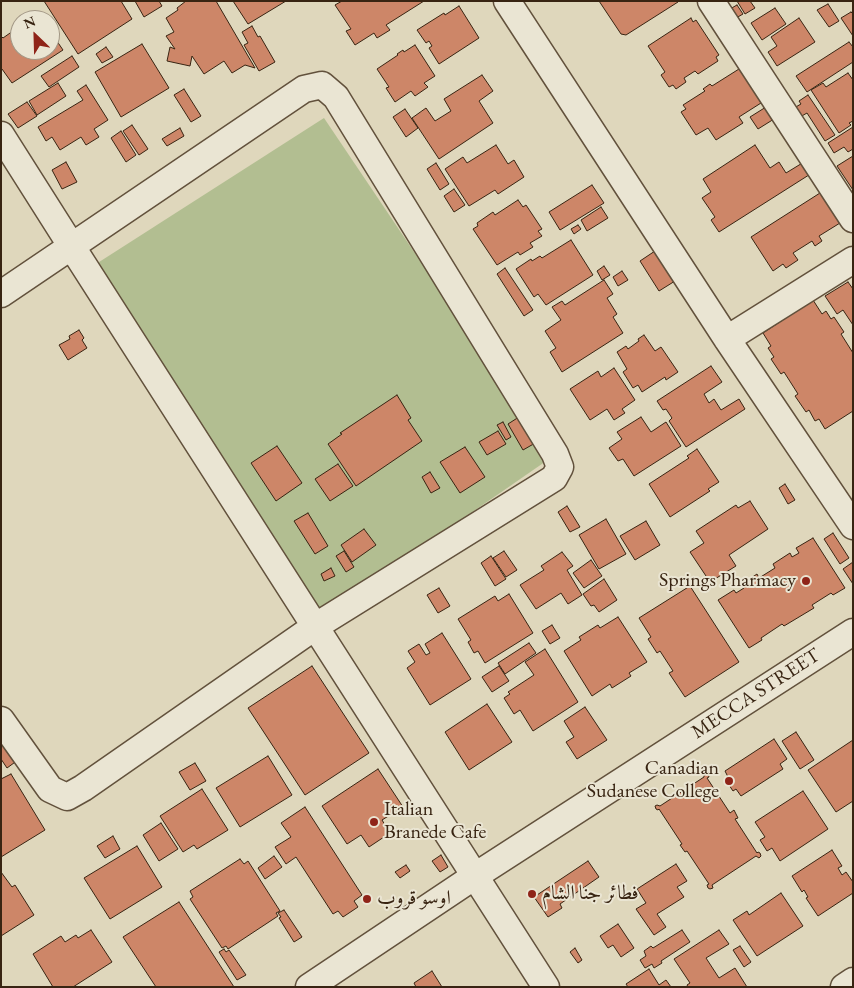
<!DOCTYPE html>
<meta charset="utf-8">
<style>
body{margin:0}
#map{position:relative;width:854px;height:988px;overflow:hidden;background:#dfd7bc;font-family:"EB Garamond",serif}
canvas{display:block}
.frame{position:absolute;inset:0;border:2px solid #382412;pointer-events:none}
.north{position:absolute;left:10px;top:10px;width:50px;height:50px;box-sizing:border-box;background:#eae5d3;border:1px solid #a39886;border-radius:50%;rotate:336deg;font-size:14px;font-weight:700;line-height:20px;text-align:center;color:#382412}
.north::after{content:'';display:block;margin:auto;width:18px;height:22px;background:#8f2418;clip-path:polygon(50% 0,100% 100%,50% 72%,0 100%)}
</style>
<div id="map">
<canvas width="854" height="988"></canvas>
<div class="frame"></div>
<div class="north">N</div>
</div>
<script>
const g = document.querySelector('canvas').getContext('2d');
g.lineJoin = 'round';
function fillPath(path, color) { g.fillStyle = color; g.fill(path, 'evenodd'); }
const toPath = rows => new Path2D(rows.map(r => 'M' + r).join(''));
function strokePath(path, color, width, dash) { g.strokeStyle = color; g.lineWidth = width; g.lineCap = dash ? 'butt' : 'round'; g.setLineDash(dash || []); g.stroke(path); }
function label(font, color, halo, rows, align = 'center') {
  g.font = font + ' "EB Garamond",Amiri,serif'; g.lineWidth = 4; g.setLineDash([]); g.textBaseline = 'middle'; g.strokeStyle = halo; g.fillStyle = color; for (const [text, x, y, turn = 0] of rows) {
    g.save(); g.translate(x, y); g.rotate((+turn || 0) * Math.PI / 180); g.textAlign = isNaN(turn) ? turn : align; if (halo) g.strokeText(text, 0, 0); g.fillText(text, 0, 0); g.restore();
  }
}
fillPath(toPath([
 [324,118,552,457,322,616,96,264]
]), '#b2be91');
const building = toPath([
 [44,1,121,1,132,19,78,54,44,1],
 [135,1,159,1,162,6,144,17,135,1],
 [186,1,216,1,255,68,245,65,232,73,224,61,204,74,192,56,190,66,167,61,170,47,175,49,166,36,174,32,166,18,178,10,177,8,186,1],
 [233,1,286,1,248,24,233,1],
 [342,1,424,1,386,25,390,30,377,38,374,33,355,45,346,31,351,29,335,5,342,1],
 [599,1,678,1,678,2,626,35,621,34,599,1],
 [737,1,750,1,755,8,745,14,737,1],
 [828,4,839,21,829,27,817,10,828,4],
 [737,5,743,14,736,18,730,9,737,5],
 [459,6,479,38,439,64,429,48,432,46,429,41,426,43,417,30,444,13,445,15,459,6],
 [775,8,786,24,762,40,751,23,775,8],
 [851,12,853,14,853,36,841,18,851,12],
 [691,18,693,22,696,20,719,55,716,57,718,61,698,74,695,71,684,78,686,82,676,89,673,85,669,87,661,75,665,72,648,46,691,18],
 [799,18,815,42,777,66,768,52,777,46,771,37,799,18],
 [20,26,20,50,50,50,50,31,63,50,12,83,2,69,1,70,1,36,3,38,20,26],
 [252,26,258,37,260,36,275,62,259,71,244,45,248,43,242,32,252,26],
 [849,42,853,47,853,62,807,92,796,76,849,42],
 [142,44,169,88,121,117,95,72,142,44],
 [415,45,435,76,424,83,428,87,415,96,411,91,395,102,386,88,389,87,377,69,398,55,397,54,403,50,404,52,415,45],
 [106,47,113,57,102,63,96,54,106,47],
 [72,56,79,67,49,87,41,76,72,56],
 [739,69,742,73,747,70,762,93,757,96,761,103,739,117,743,123,716,140,708,128,696,135,681,112,686,109,683,105,705,91,703,89,710,84,712,86,739,69],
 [848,73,853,80,853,121,849,123,851,125,839,133,811,90,823,83,826,87,848,73],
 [482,75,493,91,479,101,493,123,439,159,412,118,426,108,435,121,451,111,444,99,482,75],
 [58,83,66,96,37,115,29,101,58,83],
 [86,85,108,120,94,129,99,137,86,145,81,137,60,150,52,137,46,141,38,127,83,100,77,91,86,85],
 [184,89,201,116,191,122,174,95,184,89],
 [808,95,835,135,825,141,807,113,800,117,794,108,801,104,799,101,808,95],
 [27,102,37,116,18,128,8,114,27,102],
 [766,107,774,119,758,129,750,117,766,107],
 [405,109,418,128,406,137,393,117,405,109],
 [132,125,148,149,139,155,123,131,132,125],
 [853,127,853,149,848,152,844,147,834,153,828,143,853,127],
 [180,128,184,136,167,146,162,139,180,128],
 [121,131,136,155,126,162,111,138,121,131],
 [496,145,508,164,514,160,524,177,498,194,495,190,469,206,445,169,463,157,467,163,496,145],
 [755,145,770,168,779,162,786,173,804,162,812,173,719,232,711,220,715,217,702,198,711,192,703,179,755,145],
 [853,156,853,190,837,166,853,156],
 [66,162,77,182,62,189,52,170,66,162],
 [436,163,449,184,440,190,427,169,436,163],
 [592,185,604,203,560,230,549,212,592,185],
 [454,189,465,205,454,212,444,196,454,189],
 [820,193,840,223,819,236,822,241,815,246,812,241,793,253,798,260,786,268,783,264,773,271,751,237,820,193],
 [518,200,523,207,526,205,542,229,538,231,542,236,530,243,533,247,520,255,518,252,497,265,473,229,478,226,477,223,493,212,495,215,518,200],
 [601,207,608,218,587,231,581,220,601,207],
 [578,225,581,229,574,234,571,229,578,225],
 [571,240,593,275,546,305,538,294,534,297,516,269,531,259,532,261,540,256,542,258,571,240],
 [655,251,675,281,659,291,640,261,655,251],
 [604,266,610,275,602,280,597,271,604,266],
 [505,268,533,310,524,316,497,274,505,268],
 [622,271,628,280,618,286,613,277,622,271],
 [604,280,613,294,607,298,617,314,613,317,623,333,562,372,550,352,556,348,545,331,561,320,552,307,562,301,565,305,604,280],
 [848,282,853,289,853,325,843,310,837,314,825,296,848,282],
 [813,300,822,314,826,311,831,319,834,317,844,332,841,334,853,353,853,411,825,429,819,419,815,421,809,410,806,412,795,396,798,394,784,372,781,374,771,359,774,357,768,348,771,346,763,333,813,300],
 [79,330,84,338,82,340,87,348,68,360,59,345,70,339,69,336,79,330],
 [644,335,655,351,661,347,678,372,666,380,665,377,642,392,638,385,633,388,623,372,627,369,617,352,626,346,628,349,639,341,638,339,644,335],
 [711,366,722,382,704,394,709,403,714,399,721,410,739,399,745,409,686,447,669,421,672,418,666,409,663,410,657,401,711,366],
 [614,368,635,400,622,409,625,413,614,420,607,409,590,420,570,389,598,371,601,377,614,368],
 [397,395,411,418,408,420,422,441,356,486,328,444,342,434,340,433,397,395],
 [522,415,537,442,523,450,508,424,522,415],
 [641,417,651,432,666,422,681,446,634,476,623,459,618,461,609,448,622,439,617,432,641,417],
 [503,422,511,437,506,440,497,425,503,422],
 [498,431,506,444,487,455,479,442,498,431],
 [277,446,302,483,276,501,251,463,277,446],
 [465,447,485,477,460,493,440,462,465,447],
 [697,449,719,482,708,489,710,491,670,517,649,484,689,458,687,456,697,449],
 [338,464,353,486,330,501,315,479,338,464],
 [430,472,440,488,431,493,422,477,430,472],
 [785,484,795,500,788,504,779,488,785,484],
 [750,501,768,529,729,555,736,566,710,582,690,552,704,543,696,531,736,505,738,508,750,501],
 [567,506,580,527,570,532,558,512,567,506],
 [308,513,328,546,315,554,294,521,308,513],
 [606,519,626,554,599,569,579,535,606,519],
 [646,521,660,545,635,560,620,536,646,521],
 [364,529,376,545,352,562,341,545,364,529],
 [833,533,849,558,840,564,824,539,833,533],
 [813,538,845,588,833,595,831,593,812,605,814,608,784,626,782,624,761,638,762,640,749,648,718,600,734,590,736,593,744,588,742,584,757,574,759,578,775,568,773,564,790,553,792,557,799,553,796,548,813,538],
 [344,551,354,567,346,572,336,556,344,551],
 [504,551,517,570,506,577,493,558,504,551],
 [562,552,573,566,567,570,582,595,568,604,561,593,536,609,520,585,544,570,541,566,562,552],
 [491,556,506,579,495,586,481,563,491,556],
 [591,560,602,576,584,588,573,573,591,560],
 [853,562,853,584,843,569,853,562],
 [331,568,335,576,324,581,321,574,331,568],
 [604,579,617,600,599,612,594,605,591,606,583,594,604,579],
 [690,586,739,662,685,697,669,673,673,671,660,651,657,653,648,639,651,637,639,618,690,586],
 [439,588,450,606,438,613,427,595,439,588],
 [509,594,533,633,485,663,478,651,474,653,468,642,471,640,458,619,495,596,498,601,509,594],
 [618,617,647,662,629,673,631,676,612,688,610,684,592,696,564,651,581,640,579,637,598,625,600,628,618,617],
 [552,625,560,638,550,644,542,631,552,625],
 [442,633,471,679,430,705,407,668,415,662,408,651,419,644,426,655,430,653,425,644,442,633],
 [529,643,536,653,505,674,498,663,529,643],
 [545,649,578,702,533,731,520,710,514,714,504,698,510,694,508,692,534,675,525,662,545,649],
 [312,666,369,753,305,795,248,708,312,666],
 [499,666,509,681,492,692,482,677,499,666],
 [487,704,512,742,469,770,445,732,487,704],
 [585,707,607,740,577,759,566,742,574,737,564,721,585,707],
 [796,732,814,760,800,769,782,741,796,732],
 [774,739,787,759,780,764,783,769,741,796,736,789,733,791,725,779,728,777,725,771,774,739],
 [853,740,853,801,836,812,808,770,853,740],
 [6,742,18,760,7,768,1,759,1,745,6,742],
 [268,756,292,795,240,827,216,788,268,756],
 [195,763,206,781,190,790,179,772,195,763],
 [378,769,403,807,382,820,390,833,369,847,361,835,347,844,322,806,378,769],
 [706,773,708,774,709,777,707,778,730,813,734,810,738,818,735,819,757,853,758,852,760,853,761,856,759,858,756,856,712,885,713,888,710,889,708,888,707,885,709,884,687,851,685,852,680,845,682,844,659,809,658,810,656,809,655,806,657,805,660,806,704,777,704,775,706,773],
 [11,774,45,830,1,857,1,779,11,774],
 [202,789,228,830,197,849,194,845,183,852,160,816,202,789],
 [803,791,828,829,780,861,772,848,767,851,760,840,765,837,755,822,803,791],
 [305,807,362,895,354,901,358,907,343,917,338,911,333,914,296,857,286,864,275,847,291,837,281,823,305,807],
 [161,823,178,849,159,861,143,835,161,823],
 [113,836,120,849,105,858,97,846,113,836],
 [137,846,162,887,110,919,84,878,137,846],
 [832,850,842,866,838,868,842,875,846,872,853,882,853,893,818,916,806,898,808,897,804,890,802,892,792,876,832,850],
 [441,855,448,867,440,872,432,861,441,855],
 [274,856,282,867,265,879,258,868,274,856],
 [240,859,244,864,248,861,280,911,276,913,278,916,228,949,226,946,222,948,190,899,193,897,190,891,240,859],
 [588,861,599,877,560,904,562,908,548,917,534,897,588,861],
 [676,864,687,881,677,887,684,897,657,914,666,927,654,935,636,909,646,903,637,889,676,864],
 [406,865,410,871,400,878,395,872,406,865],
 [1,872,12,887,15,885,34,915,1,936,1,872],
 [781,893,803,926,757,956,733,920,747,911,749,915,781,893],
 [179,902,234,987,156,987,123,937,179,902],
 [284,910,302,937,294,942,279,918,281,917,278,913,284,910],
 [618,924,634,948,621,957,613,945,608,948,600,936,618,924],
 [91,930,112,962,73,987,53,987,33,954,61,936,65,942,76,935,78,938,91,930],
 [682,930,690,942,661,961,662,963,654,968,652,964,645,968,640,960,646,956,644,951,651,946,653,948,682,930],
 [719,930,729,944,706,958,719,978,735,968,747,987,688,987,687,985,690,983,674,959,719,930],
 [740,946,751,962,744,967,733,950,740,946],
 [575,948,582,960,578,963,570,952,575,948],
 [224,949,226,952,229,950,246,975,237,980,219,952,224,949],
 [649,969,659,985,666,980,671,987,628,987,626,984,649,969],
 [432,971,442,987,416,987,414,983,432,971]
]);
fillPath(building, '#cd8668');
strokePath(building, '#382412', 1);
const minor = toPath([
 [507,1,727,339,853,526],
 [711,1,853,219],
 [1,135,72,247,546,987],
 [1,294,304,89,322,85,336,97,555,454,560,467,554,478,316,626,83,788,67,797,50,789,1,720],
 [727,339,853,260],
 [309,987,475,876,853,632],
 [844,987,853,981]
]);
strokePath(minor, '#62513c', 29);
strokePath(minor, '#eae5d3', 26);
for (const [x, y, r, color] of [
 [806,581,5,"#8f2418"],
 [729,781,5,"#8f2418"],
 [374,822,5,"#8f2418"],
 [532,894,5,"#8f2418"],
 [367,899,5,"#8f2418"]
]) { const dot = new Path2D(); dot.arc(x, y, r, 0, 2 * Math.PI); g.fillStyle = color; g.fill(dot); strokePath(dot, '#eae5d3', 2); }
label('20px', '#382412', '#eae5d3', [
 ["Springs Pharmacy",796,581,"right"],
 ["Canadian",719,769,"right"],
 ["Sudanese College",719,792,"right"],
 ["Italian",384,810],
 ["Branede Cafe",384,833],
 ["فطائر جنا الشام",542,894],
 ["اوسو قروب",377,899]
], 'left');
label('20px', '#382412', '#eae5d3', [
 ["MECCA STREET",756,694,-33]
]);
</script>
